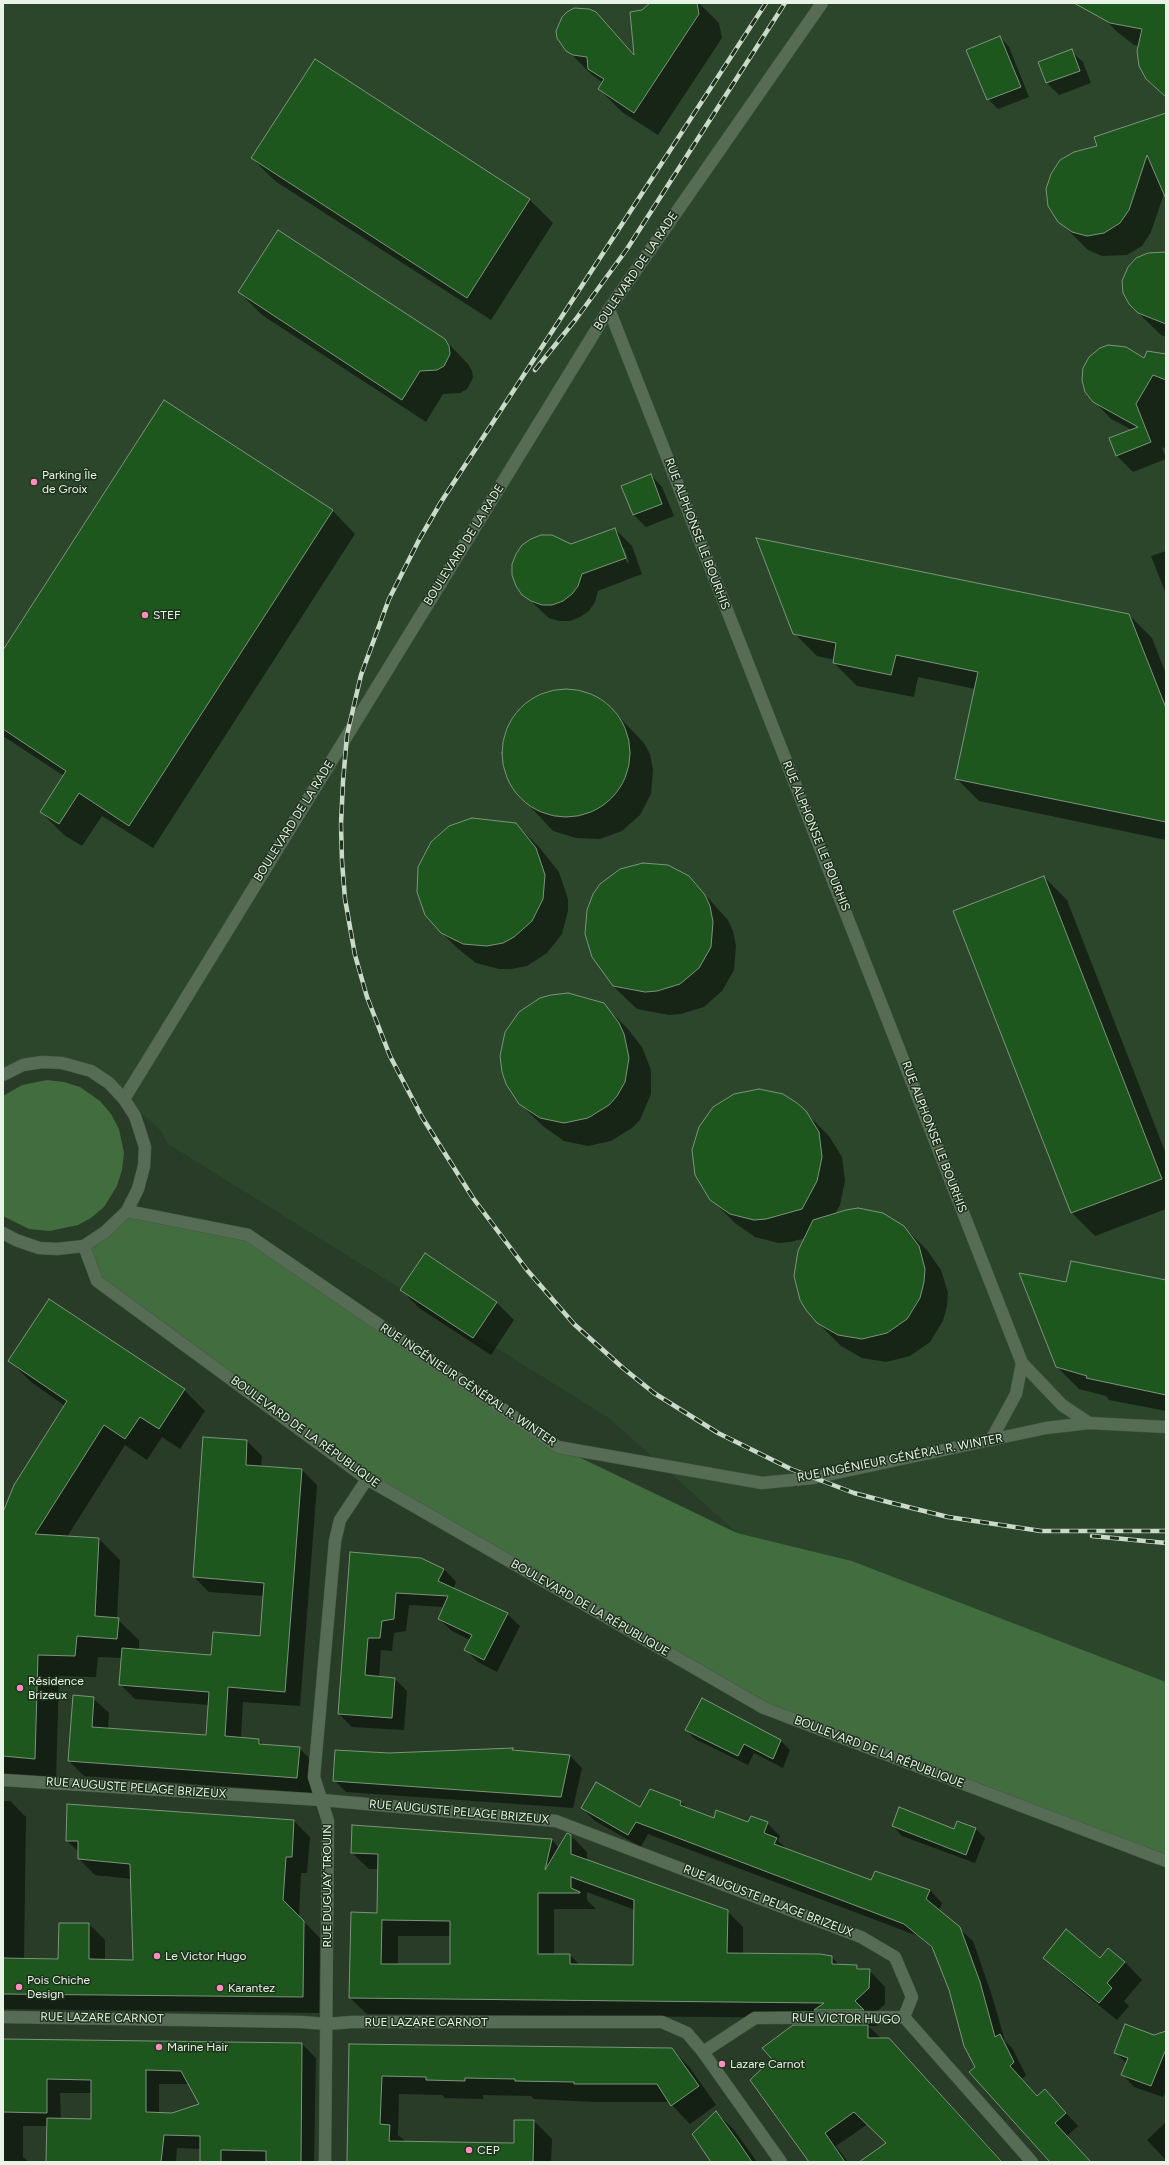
<!DOCTYPE html>
<meta charset="utf-8">
<style>
body{margin:0}
#map{position:relative;width:1169px;height:2165px;overflow:hidden;background:#283c27;font-family:Figtree,sans-serif}
canvas{display:block}
.frame{position:absolute;inset:0;border:4px solid #e6f3e5;pointer-events:none}
</style>
<div id="map">
<canvas width="1169" height="2165"></canvas>
<div class="frame"></div>
</div>
<script>
const g = document.querySelector('canvas').getContext('2d');
g.lineJoin = 'round';
function fillPath(path, color) { g.fillStyle = color; g.fill(path, 'evenodd'); }
const toPath = rows => new Path2D(rows.map(r => 'M' + r).join(''));
function strokePath(path, color, width, dash) { g.strokeStyle = color; g.lineWidth = width; g.lineCap = dash ? 'butt' : 'round'; g.setLineDash(dash || []); g.stroke(path); }
function label(font, color, halo, rows, align = 'center') {
  g.font = font + ' Figtree,sans-serif'; g.lineWidth = 3; g.setLineDash([]); g.textBaseline = 'middle'; g.strokeStyle = halo; g.fillStyle = color; for (const [text, x, y, turn = 0] of rows) {
    g.save(); g.translate(x, y); g.rotate((+turn || 0) * Math.PI / 180); g.textAlign = isNaN(turn) ? turn : align; if (halo) g.strokeText(text, 0, 0); g.fillText(text, 0, 0); g.restore();
  }
}
fillPath(toPath([
 [3,3,1166,3,1166,1682,852,1561,737,1533,609,1418,168,1144,161,1131,109,1083,62,1063,3,1075]
]), '#2c462b');
fillPath(toPath([
 [47,1080,64,1082,80,1087,100,1101,111,1114,119,1129,124,1153,122,1170,117,1186,104,1207,91,1218,78,1225,50,1231,29,1229,3,1216,3,1096,22,1085],
 [127,1211,248,1235,558,1447,737,1533,852,1561,1166,1682,1166,1861,764,1708,367,1479,97,1281,84,1246]
]), '#416d3f');
fillPath(toPath([
 [654,3,699,3,719,23,722,38,658,135,622,112,599,89,603,83,591,74,567,50,595,13,635,55,643,10],
 [1092,3,1166,3,1166,98,1146,79,1139,46,1134,45,1116,31,1094,8],
 [1000,37,1009,47,1029,97,998,109,988,99,967,51],
 [1071,51,1083,62,1091,83,1059,95,1047,83,1039,63],
 [1166,114,1166,199,1164,194,1151,232,1142,246,1127,255,1102,256,1088,250,1065,227,1099,147],
 [252,158,529,199,553,223,491,320,275,181],
 [1166,257,1166,337,1161,335,1129,304],
 [239,292,445,340,468,364,472,371,473,378,467,389,460,393,443,394,426,422,262,315],
 [1166,355,1166,449,1162,447,1166,459,1133,472,1117,456,1132,430,1111,419,1094,401,1144,359],
 [651,475,662,487,674,516,646,527,634,515,622,486],
 [332,510,355,534,153,848,102,816,82,846,64,835,41,812,64,776,3,736,3,652],
 [615,529,632,546,642,574,598,591,595,602,589,611,580,617,570,621,559,621,549,618,523,594,571,545],
 [622,548,624,548,629,562,627,563],
 [1166,551,1166,594,1151,556],
 [1129,615,1152,638,1166,674,1166,840,979,801,956,778,975,689,918,677,914,697,857,686,834,663,835,660,817,656,794,633],
 [558,690,582,691,604,701,644,743,650,754,653,770,651,794,640,815,622,831,600,839,576,838,553,831,513,788,504,765,504,737,515,715,532,699,546,692],
 [485,819,516,824,539,847,559,872,568,899,568,911,562,934,547,953,527,966,511,969,499,969,476,963,457,948,433,924,421,903,417,880,423,856,432,842,440,834,461,822],
 [689,877,728,920,733,931,736,946,734,970,722,991,704,1007,681,1014,669,1015,637,1009,613,986],
 [1044,877,1067,900,1166,1154,1166,1209,1095,1236,1072,1213,955,912],
 [568,994,603,1004,627,1028,642,1047,651,1070,651,1094,640,1120,632,1128,611,1141,588,1146,564,1141,544,1127,520,1104],
 [805,1112,829,1136,842,1157,845,1181,840,1205,835,1214,903,1226,927,1250,941,1270,948,1293,947,1306,943,1321,930,1342,910,1356,886,1362,862,1358,841,1346,817,1322,806,1238,790,1242,778,1243,755,1237,735,1223,711,1199],
 [1166,1281,1166,1411,1109,1400,1106,1396,1079,1389,1057,1367,1067,1283],
 [402,1290,496,1302,514,1320,491,1355,419,1308],
 [10,1361,184,1390,205,1411,180,1449,162,1437,147,1460,125,1445,67,1537,99,1539,120,1560,117,1619,139,1640,139,1651,212,1656,261,1637,264,1596,209,1592,194,1577,247,1441,262,1456,261,1467,302,1470,317,1485,300,1706,243,1702,241,1738,259,1740,265,1746,299,1748,314,1763,312,1793,84,1776,69,1761,93,1698,109,1713,108,1729,207,1736,209,1705,135,1699,120,1684,122,1658,98,1657,96,1677,59,1676,56,1779,3,1774,3,1516,65,1406,31,1382],
 [351,1553,421,1559,444,1569,456,1582,453,1589,507,1614,520,1626,497,1672,478,1662,466,1650,470,1640,452,1631,439,1619,444,1607,409,1605,406,1631,394,1633,392,1651,381,1650,379,1677,394,1678,407,1691,404,1730,352,1727,339,1714],
 [702,1699,781,1741,790,1750,783,1768,754,1753,748,1765,695,1739,686,1730],
 [512,1749,515,1751,570,1756,582,1768,573,1808,346,1792,334,1780,389,1754],
 [651,1791,681,1802,688,1809,714,1819,749,1824,767,1823,780,1836,778,1841,788,1850,872,1881,930,1890,942,1903,939,1911,973,1941,992,1996,1005,2041,1012,2048,1026,2075,1022,2079,1038,2097,1045,2091,1078,2126,1067,2136,1091,2162,1051,2162,976,2068,950,1990,934,1950,918,1936,648,1834,641,1847,595,1821,582,1808,640,1808],
 [3,1801,10,1801,26,1817,24,1960,59,1960,89,1924,105,1940,105,1961,134,1961,132,1879,95,1875,79,1859,79,1852,67,1841,294,1821,310,1837,307,1873,301,1873,299,1917,320,1938,319,2013,3,2009],
 [893,1826,955,1830,976,1829,985,1838,975,1863,902,1836],
 [571,1836,587,1852,587,1861,727,1911,743,1927,743,1954,832,1957,839,1965,856,1966,861,1970,869,1970,885,1987,885,2004,871,2017,878,2026,868,2026,881,2038,902,2052,1003,2162,861,2162,887,2143,868,2124,836,2146,848,2162,810,2162,831,2026,823,2018,367,2014,350,1998,378,1914,378,1869,369,1869,352,1853,552,1840,559,1848],
 [587,1892,635,1910,634,1966,580,1965,570,1955,554,1955,554,1909,596,1909,587,1900],
 [398,1936,451,1936,451,1965,398,1965],
 [1045,1957,1125,1962,1142,1980,1124,2001,1129,2006,1117,2020,1062,1975],
 [1166,2033,1166,2090,1163,2097,1134,2087,1123,2075,1127,2064,1116,2053],
 [3,2040,302,2044,316,2058,314,2162,201,2162,201,2149,177,2148,176,2162,47,2162,48,2126,23,2126,23,2157,29,2162,3,2162],
 [159,2084,189,2084,201,2104,172,2114,159,2113],
 [60,2093,92,2093,92,2120,61,2120],
 [350,2045,672,2049,690,2068,716,2105,690,2124,669,2102,594,2102,534,2099,531,2096,483,2095,483,2099,445,2098,442,2095,399,2094,398,2135,406,2142,515,2144,534,2121,552,2139,551,2162,349,2162],
 [716,2112,734,2130,757,2162,713,2162],
 [1166,2122,1166,2160,1147,2140]
]), '#0007');
const building = toPath([
 [650,3,697,3,699,14,634,113,598,89,604,79,588,69,587,57,573,55,566,51,557,38,556,31,562,17,567,12,574,8,589,9,596,12,634,55,630,12,642,10,650,3],
 [1074,3,1166,3,1166,97,1146,79,1139,66,1137,51,1142,29,1110,23,1074,3],
 [1000,36,1021,87,987,100,966,50,1000,36],
 [1072,49,1080,71,1046,83,1038,62,1072,49],
 [315,59,530,199,467,298,251,158,315,59],
 [1166,113,1166,199,1147,155,1129,210,1120,223,1104,233,1087,236,1072,232,1058,222,1048,206,1046,189,1051,174,1060,160,1074,152,1097,146,1094,137,1166,113],
 [278,230,445,339,449,346,450,354,444,366,437,370,420,371,402,400,238,292,278,230],
 [1166,252,1166,324,1138,313,1129,304,1123,293,1122,281,1128,267,1136,258,1148,253,1166,252],
 [1108,345,1126,347,1144,358,1147,351,1166,354,1166,380,1153,375,1136,404,1151,442,1116,456,1109,438,1138,427,1093,402,1085,392,1082,380,1083,368,1089,357,1100,348,1108,345],
 [164,400,333,510,129,826,79,793,59,824,40,812,66,771,3,729,3,650,164,400],
 [651,474,662,504,633,515,621,486,651,474],
 [615,528,626,558,582,574,578,586,572,594,563,601,552,605,542,605,531,601,522,595,516,586,512,575,512,564,516,554,522,545,531,539,541,535,552,535,571,544,615,528],
 [756,538,1129,614,1166,708,1166,822,955,779,978,672,896,655,891,675,833,663,836,643,793,634,756,538],
 '502 753a64 64 0 1 1 128 0a64 64 0 1 1-128 0Z',
 [472,818,516,823,536,848,545,875,543,899,532,921,514,937,503,943,487,946,463,944,441,933,425,915,417,892,418,867,431,842,449,826,472,818],
 [643,863,668,865,689,876,705,895,710,906,713,922,711,947,699,968,680,984,657,991,645,992,613,986,592,957,585,934,587,910,593,894,600,884,620,869,643,863],
 [1044,876,1162,1179,1071,1213,953,911,1044,876],
 [568,993,604,1003,619,1023,624,1034,629,1058,625,1082,617,1096,609,1105,588,1118,564,1123,540,1118,519,1104,506,1084,502,1072,500,1056,505,1032,519,1012,540,998,551,995,568,993],
 [759,1089,783,1094,797,1103,806,1111,819,1132,822,1157,817,1181,802,1209,766,1219,754,1220,730,1214,710,1200,695,1175,692,1150,699,1127,713,1107,734,1094,759,1089],
 [858,1208,883,1213,904,1226,919,1246,925,1269,924,1282,920,1298,907,1319,887,1333,862,1339,838,1335,817,1323,806,1310,800,1300,794,1276,798,1251,813,1220,846,1210,858,1208],
 [425,1253,497,1302,473,1338,400,1290,425,1253],
 [1071,1261,1166,1280,1166,1395,1086,1378,1087,1376,1056,1367,1019,1273,1066,1282,1071,1261],
 [49,1299,185,1389,159,1429,140,1417,125,1439,104,1425,35,1534,99,1538,95,1616,119,1618,117,1639,77,1636,75,1656,38,1655,35,1759,3,1756,3,1512,14,1485,67,1401,8,1361,49,1299],
 [203,1437,247,1440,246,1465,302,1469,285,1692,228,1687,225,1736,259,1739,259,1744,300,1747,297,1778,68,1761,73,1695,94,1697,92,1727,206,1735,209,1692,119,1685,122,1648,211,1655,213,1632,260,1636,264,1583,193,1577,203,1437],
 [350,1552,421,1558,444,1569,438,1581,508,1613,484,1660,464,1650,472,1635,438,1619,448,1596,396,1593,394,1619,382,1621,380,1638,368,1638,365,1675,395,1678,392,1718,338,1714,350,1552],
 [702,1698,781,1740,773,1759,744,1744,738,1756,685,1730,702,1698],
 [513,1748,512,1750,570,1755,561,1797,333,1781,335,1750,389,1753,513,1748],
 [596,1782,640,1807,650,1789,681,1801,680,1805,714,1818,716,1810,748,1822,751,1816,768,1822,764,1833,777,1838,774,1844,871,1880,875,1871,930,1890,926,1899,960,1927,980,1982,995,2037,1000,2034,1014,2062,1010,2066,1037,2096,1045,2089,1066,2113,1055,2123,1091,2162,1050,2162,969,2072,975,2067,964,2046,949,1990,932,1947,904,1924,636,1822,628,1835,581,1808,596,1782],
 [67,1804,294,1820,292,1857,286,1857,283,1900,304,1921,303,1997,3,1994,3,1958,58,1959,59,1923,89,1923,89,1959,133,1960,130,1864,78,1859,78,1841,66,1841,67,1804],
 [899,1807,954,1829,957,1821,976,1828,966,1855,892,1826,899,1807],
 [352,1825,552,1839,545,1870,567,1833,571,1835,571,1854,728,1910,727,1953,820,1954,832,1956,832,1964,857,1965,857,1969,870,1969,869,1988,855,2001,864,2010,814,2010,824,2003,349,1998,351,1912,377,1913,378,1854,351,1853,352,1825],
 [571,1877,634,1900,633,1965,570,1964,570,1954,538,1954,538,1893,580,1893,580,1892,571,1888,571,1877],
 [382,1920,450,1921,450,1964,381,1964,382,1920],
 [1066,1929,1100,1958,1108,1948,1125,1962,1107,1983,1112,1988,1099,2003,1043,1958,1066,1929],
 [1125,2024,1154,2035,1166,2031,1166,2049,1151,2086,1121,2075,1128,2058,1114,2053,1125,2024],
 [793,2025,868,2025,868,2038,889,2038,1002,2162,859,2162,886,2143,854,2112,825,2133,845,2162,809,2162,750,2080,772,2059,762,2048,793,2025],
 [3,2039,302,2043,301,2162,266,2162,266,2151,221,2150,221,2162,200,2162,200,2136,164,2135,161,2162,46,2162,47,2118,91,2119,91,2080,47,2079,47,2113,3,2112,3,2039],
 [146,2070,181,2071,199,2104,172,2113,146,2112,146,2070],
 [349,2044,672,2048,699,2086,671,2106,657,2084,574,2084,574,2082,515,2081,515,2079,465,2078,465,2081,426,2080,426,2077,382,2076,380,2124,390,2125,389,2141,514,2143,514,2120,534,2120,533,2162,347,2162,349,2044],
 [716,2111,737,2140,752,2162,711,2162,692,2134,716,2111]
]);
fillPath(building, '#1d571d');
strokePath(building, '#7d947c', 1);
const street = toPath([
 [609,309,1022,1363,1062,1405,1089,1423],
 [84,1246,97,1281,367,1479,764,1708,1166,1861],
 [991,1440,1016,1394,1022,1363],
 [3,1780,322,1800,556,1821,861,1937,895,1957,912,1997,904,2017],
 [3,2017,301,2022,327,2024,352,2022,662,2022,687,2033,703,2052,781,2162],
 [703,2052,755,2018,904,2017,1032,2162],
 [325,2162,328,1821,314,1777,335,1541,340,1520,367,1479]
]);
const secondary = toPath([
 [3,1075,23,1065,42,1062,62,1063,91,1071,109,1083,124,1099,135,1116,145,1147,144,1166,138,1189,127,1211,105,1232,84,1246,57,1249,39,1248,16,1240,3,1233],
 [124,1099,609,309,822,3],
 [127,1211,248,1235,558,1447,762,1483,813,1478,1046,1428,1089,1423,1166,1427]
]);
strokePath(street, '#475847', 13);
strokePath(secondary, '#475847', 13);
strokePath(street, '#566c55', 12);
strokePath(secondary, '#566c55', 12);
const rail = toPath([
 [766,3,441,502,420,538,389,599,361,675,347,735,343,782,341,824,342,861,345,899,355,955,367,997,390,1056,422,1117,473,1198,527,1270,574,1324,623,1368,654,1393,718,1433,791,1469,854,1493,888,1502,948,1517,1041,1531,1166,1531],
 [535,370,576,319,627,249,785,3],
 [1092,1536,1166,1543]
]);
strokePath(rail, '#cbd9ca', 4.5);
strokePath(rail, '#1e311d', 3, [9]);
for (const [x, y, r, color] of [
 [34,482,4,"#fd8ebf"],
 [145,615,4,"#fd8ebf"],
 [20,1688,4,"#fd8ebf"],
 [157,1956,4,"#fd8ebf"],
 [19,1987,4,"#fd8ebf"],
 [220,1988,4,"#fd8ebf"],
 [159,2047,4,"#fd8ebf"],
 [722,2064,4,"#fd8ebf"],
 [469,2150,4,"#fd8ebf"]
]) { const dot = new Path2D(); dot.arc(x, y, r, 0, 2 * Math.PI); g.fillStyle = color; g.fill(dot); strokePath(dot, '#1e311d', 1.5); }
label('12px', '#e6f3e5', '#1e311d', [
 ["BOULEVARD DE LA RADE",636,271,-56],
 ["RUE ALPHONSE LE BOURHIS",697,534,69],
 ["BOULEVARD DE LA RADE",464,545,-58],
 ["BOULEVARD DE LA RADE",294,821,-58],
 ["RUE ALPHONSE LE BOURHIS",816,836,68],
 ["RUE ALPHONSE LE BOURHIS",934,1137,69],
 ["RUE INGÉNIEUR GÉNÉRAL R. WINTER",468,1385,34],
 ["BOULEVARD DE LA RÉPUBLIQUE",305,1432,36],
 ["RUE INGÉNIEUR GÉNÉRAL R. WINTER",900,1458,-11],
 ["BOULEVARD DE LA RÉPUBLIQUE",590,1608,30],
 ["BOULEVARD DE LA RÉPUBLIQUE",879,1752,21],
 ["RUE AUGUSTE PELAGE BRIZEUX",136,1788,4],
 ["RUE AUGUSTE PELAGE BRIZEUX",459,1812,5],
 ["RUE DUGUAY TROUIN",327,1886,-90],
 ["RUE AUGUSTE PELAGE BRIZEUX",768,1901,21],
 ["RUE LAZARE CARNOT",102,2018,1],
 ["RUE VICTOR HUGO",846,2019,1],
 ["RUE LAZARE CARNOT",426,2022]
]);
label('12px', '#e6f3e5', '#1e311d', [
 ["Parking Île",42,475],
 ["de Groix",42,489],
 ["STEF",153,615],
 ["Résidence",28,1681],
 ["Brizeux",28,1695],
 ["Le Victor Hugo",165,1956],
 ["Pois Chiche",27,1980],
 ["Design",27,1994],
 ["Karantez",228,1988],
 ["Marine Hair",167,2047],
 ["Lazare Carnot",730,2064],
 ["CEP",477,2150]
], 'left');
</script>
